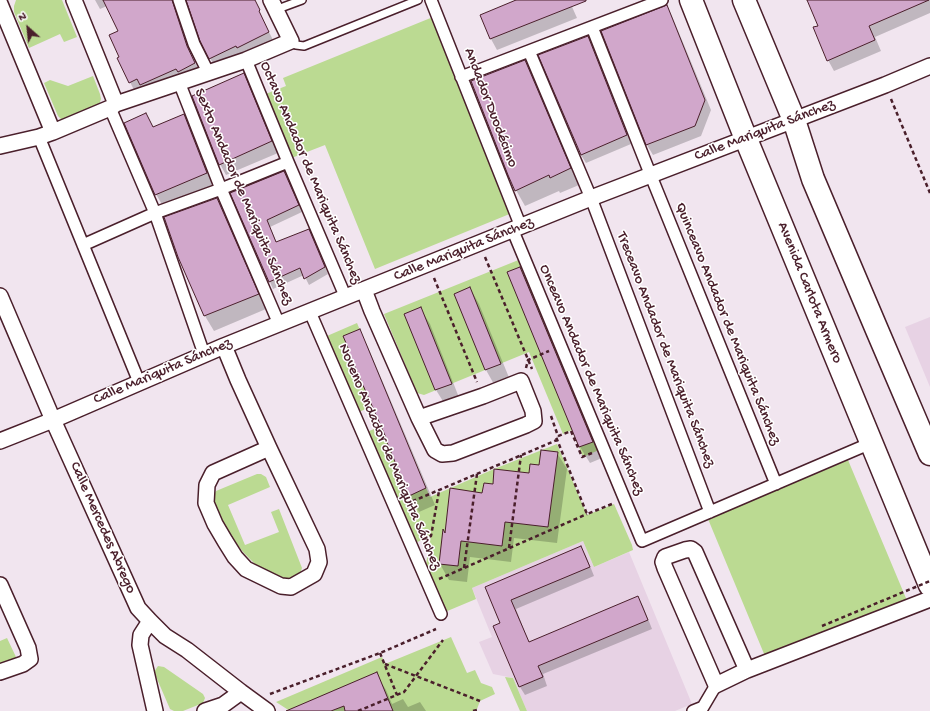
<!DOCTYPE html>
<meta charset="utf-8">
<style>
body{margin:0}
#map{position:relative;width:930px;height:711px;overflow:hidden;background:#f1e5ef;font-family:"Gochi Hand",sans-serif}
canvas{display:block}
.north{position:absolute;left:8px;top:8px;width:40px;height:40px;-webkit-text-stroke:3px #fff;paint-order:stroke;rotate:333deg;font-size:11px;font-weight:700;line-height:16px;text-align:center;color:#4a1f2b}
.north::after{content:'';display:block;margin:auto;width:14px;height:18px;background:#4a1f2b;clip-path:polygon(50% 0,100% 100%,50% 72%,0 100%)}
</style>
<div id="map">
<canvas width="930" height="711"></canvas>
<div class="north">N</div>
</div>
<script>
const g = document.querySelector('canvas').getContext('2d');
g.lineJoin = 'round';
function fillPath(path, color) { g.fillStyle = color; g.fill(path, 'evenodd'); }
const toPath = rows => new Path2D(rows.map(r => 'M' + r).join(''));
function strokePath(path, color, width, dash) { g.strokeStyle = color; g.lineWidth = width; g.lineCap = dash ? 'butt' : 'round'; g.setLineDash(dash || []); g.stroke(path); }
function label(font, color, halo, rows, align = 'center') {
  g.font = font + ' "Gochi Hand",sans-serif'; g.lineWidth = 3; g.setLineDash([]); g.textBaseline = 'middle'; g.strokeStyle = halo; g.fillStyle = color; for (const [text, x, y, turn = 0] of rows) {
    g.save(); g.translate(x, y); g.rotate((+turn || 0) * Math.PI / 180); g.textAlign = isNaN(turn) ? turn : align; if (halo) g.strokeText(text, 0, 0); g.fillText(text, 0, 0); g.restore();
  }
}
fillPath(toPath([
 [930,317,930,387,905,327],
 [583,541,594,567,629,552,692,704,675,711,527,711,513,678,493,674,479,642,492,637,472,588]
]), '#e7d2e4');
fillPath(toPath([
 [16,0,62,0,77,37,64,42,60,34,29,48,14,12,14,6],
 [433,17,512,213,375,269,325,145,289,159,263,95,286,86,283,78],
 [93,76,100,94,101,99,99,105,66,120,61,119,58,116,44,83,50,80,68,86],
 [521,259,599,450,583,457,572,430,563,434,529,352,424,395,417,393,384,314],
 [357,323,389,399,359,412,327,336],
 [397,419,430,497,494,469,557,444,587,515,614,504,632,545,633,550,594,567,583,541,472,588,476,599,445,612,425,570,431,536,415,543,367,432],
 [848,460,908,603,767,661,708,519],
 [257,474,261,474,266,477,270,487,228,505,245,545,279,532,271,512,279,509,302,568,300,574,293,579,279,581,255,564,243,552,232,538,222,521,213,500,214,495,216,491],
 [451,637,467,673,475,670,481,683,492,687,495,694,480,701,477,709,477,711,290,711,276,702,382,657,385,664],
 [7,638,16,657,17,662,0,672,0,641],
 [158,666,164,667,203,694,205,698,203,703,183,711,174,711,170,709,154,672],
 [505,677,513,678,527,711,520,711]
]), '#bbda92');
fillPath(toPath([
 [95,0,244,0,258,10,273,40,242,54,241,53,214,65,210,58,188,1,186,0,181,0,176,6,176,10,191,55,199,70,145,92,142,86,134,90,118,58,120,58,119,32,107,6,100,9],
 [518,0,569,0,577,18,497,50,491,39,481,16],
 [808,0,930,0,930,13,875,37,881,51,834,71,828,60,820,26],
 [667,6,672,16,711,110,701,136,653,155,647,145,602,31],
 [588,37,592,46,631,144,586,163,581,155],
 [525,61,534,77,579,185,560,193,559,191,525,206,516,190],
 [243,74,250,86,278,153,226,175,220,164],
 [146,114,154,128,184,115,193,132,216,189,165,210,156,194],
 [284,172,288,179,302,212,270,227,277,243,309,230,312,237,328,274,309,285,304,275,273,289,270,282,232,193],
 [217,199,225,214,266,309,214,331,205,316,179,257],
 [520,268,529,285,602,458,590,463,580,447,567,414],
 [470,288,479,304,510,380,495,386,486,370,455,294],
 [420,308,430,324,460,400,446,406,436,390,405,314],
 [359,331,368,347,435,505,419,512,410,496,387,441,388,440],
 [557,453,567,469,557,543,514,538,511,562,470,557,467,582,449,580,440,564,446,535,483,495,493,485,529,474],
 [581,547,586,556,594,576,516,609,529,643,638,597,643,606,652,629,543,674,547,686,525,695,520,687,495,626,501,624,486,587],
 [376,674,386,690,392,704,403,699,408,707,420,702,426,711,304,711]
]), '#0003');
const building = toPath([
 [103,0,172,0,187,46,195,63,178,72,176,69,140,85,137,79,129,83,117,58,119,57,109,35,118,31,103,0],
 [186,0,255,0,260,10,259,11,269,32,237,48,236,46,209,59,200,41,186,0],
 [516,0,586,0,586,1,490,39,480,15,516,0],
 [807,0,929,0,869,26,875,40,827,61,813,27,818,26,807,0],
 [667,5,705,100,695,126,646,145,601,31,667,5],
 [588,36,627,135,581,155,538,55,588,36],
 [525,60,571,168,550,178,549,175,515,191,508,175,471,81,525,60],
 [244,73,272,141,219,165,192,96,244,73],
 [146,113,153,127,184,114,207,173,155,195,124,123,146,113],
 [284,171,299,205,267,220,276,242,309,229,325,267,304,279,300,268,269,282,230,193,284,171],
 [217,198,259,294,204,316,178,257,164,217,217,198],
 [520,267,593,442,579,447,507,272,520,267],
 [470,287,501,364,485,370,454,294,470,287],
 [421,307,452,384,435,390,404,314,421,307],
 [360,329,426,488,409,496,386,440,387,440,348,351,349,350,343,336,360,329],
 [541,450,558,452,548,527,505,522,502,546,461,541,458,566,439,564,443,529,445,533,450,488,482,493,484,483,493,484,494,469,529,473,530,464,539,465,541,450],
 [581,546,590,567,511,600,529,642,638,596,648,620,538,666,543,677,519,687,493,626,500,623,485,587,581,546],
 [377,672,393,711,345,711,344,706,331,711,286,711,377,672]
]);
fillPath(building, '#d1a7cb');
strokePath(building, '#4a1f2b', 1);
const service = toPath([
 [275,10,302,0],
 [291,41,296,45,304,46,418,0]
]);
const pedestrian = toPath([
 [179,0,194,44,208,72],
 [431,0,521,227],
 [592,27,651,176,776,484],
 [529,51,591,198,710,512],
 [246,60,288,162,346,298],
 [461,77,662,0],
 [179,82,221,189,279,324],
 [110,108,155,213,204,354],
 [39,137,139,382],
 [513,231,642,541,871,443],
 [83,245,155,213,221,189,288,162],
 [310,312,441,614],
 [693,711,703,707,716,685]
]);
const minor = toPath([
 [74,0,116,104],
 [0,4,53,132],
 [0,146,39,137,53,132,110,108,116,104,246,60,291,41,271,0],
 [364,290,372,311,419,418,435,450,442,454,453,453,526,425,534,421,533,411,521,381,483,396,419,418],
 [0,296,53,420,138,608,150,621,165,636,187,650,241,692,267,711],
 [224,346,238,380,269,448,317,549,319,562,314,574,291,587,281,586,246,569,235,557,225,541,215,524,206,503,207,485,213,473,269,448],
 [0,441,53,420,224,346,591,198,885,85,930,66],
 [0,585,28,648,30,659,23,664,0,672],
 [150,621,141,635,140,645,155,711],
 [747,670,695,552,691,549,685,550,665,557,663,562,665,568,716,685,747,670,930,599],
 [205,711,223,705,241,692]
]);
const primary = toPath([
 [691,0,746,139,930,585],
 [744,0,794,120,813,179,877,330,930,454]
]);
strokePath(service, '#4a1f2b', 10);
strokePath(pedestrian, '#4a1f2b', 14);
strokePath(minor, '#4a1f2b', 18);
strokePath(primary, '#4a1f2b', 25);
strokePath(toPath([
 [891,99,930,193],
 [485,257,532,369],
 [434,278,477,382],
 [526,368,528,360,549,351],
 [551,416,558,436],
 [592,453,582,457,571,431,556,437,587,514,612,504],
 [406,504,557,440],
 [423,539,431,536,439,491],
 [509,548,521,455],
 [464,568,477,474],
 [439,579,587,514],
 [380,653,397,695],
 [385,664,480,701],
 [270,694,380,653,436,629],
 [358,711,404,692,443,640],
 [473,711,477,710]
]), '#4a1f2b', 2.5, [4, 3]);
strokePath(service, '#fff', 7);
strokePath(pedestrian, '#fff', 11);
strokePath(minor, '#fff', 15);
strokePath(primary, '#fff', 22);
strokePath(toPath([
 [822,626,930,581]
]), '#4a1f2b', 2.5, [4, 3]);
label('15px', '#4a1f2b', '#fff', [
 ["Andador Duodécimo",490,108,69],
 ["Calle Mariquita Sánchez",765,131,-21],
 ["Octavo Andador de Mariquita Sánchez",310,173,67],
 ["Sexto Andador de Mariquita Sánchez",243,197,67],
 ["Calle Mariquita Sánchez",464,250,-22],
 ["Avenida Carlota Armero",809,293,68],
 ["Quinceavo Andador de Mariquita Sánchez",727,324,68],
 ["Treceavo Andador de Mariquita Sánchez",665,350,69],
 ["Calle Mariquita Sánchez",163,372,-23],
 ["Onceavo Andador de Mariquita Sánchez",591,380,67],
 ["Noveno Andador de Mariquita Sánchez",389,457,67],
 ["Calle Mercedes Abrego",102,528,66]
]);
</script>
